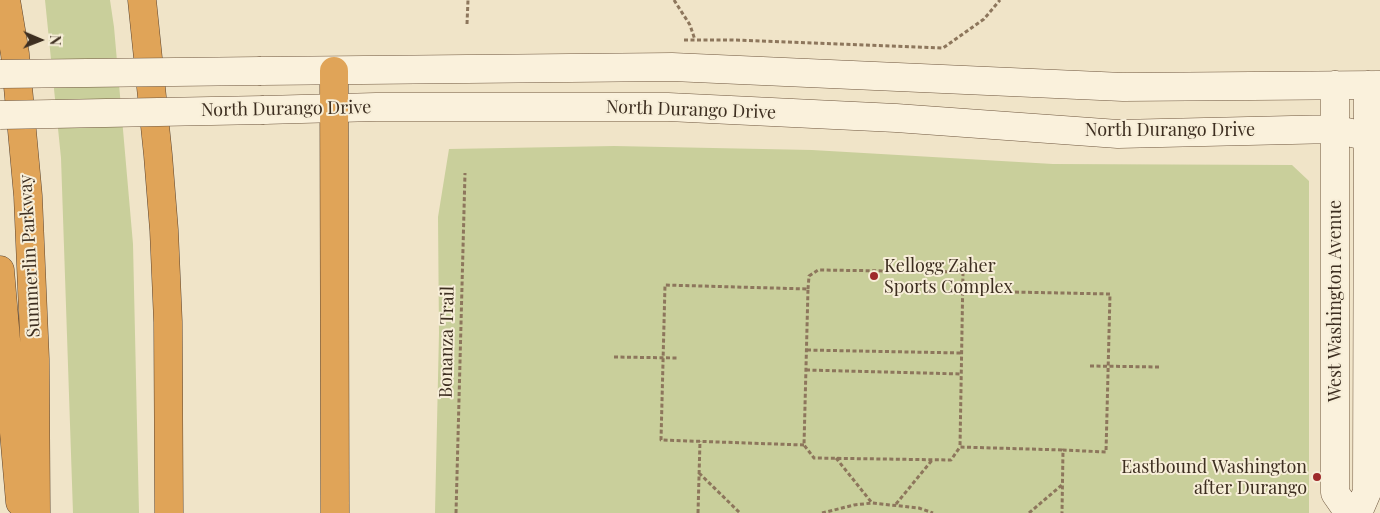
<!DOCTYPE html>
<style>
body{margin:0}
#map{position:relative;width:1380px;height:513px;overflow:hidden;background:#f0e4c8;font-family:"Playfair Display",serif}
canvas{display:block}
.north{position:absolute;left:15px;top:15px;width:50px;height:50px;-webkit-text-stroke:4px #f7eed8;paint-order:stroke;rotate:91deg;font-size:14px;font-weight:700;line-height:20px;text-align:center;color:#3d2e20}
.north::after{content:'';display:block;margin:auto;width:18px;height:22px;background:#3d2e20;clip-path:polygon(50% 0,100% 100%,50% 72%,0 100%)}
</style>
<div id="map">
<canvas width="1380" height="513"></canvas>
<div class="north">N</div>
</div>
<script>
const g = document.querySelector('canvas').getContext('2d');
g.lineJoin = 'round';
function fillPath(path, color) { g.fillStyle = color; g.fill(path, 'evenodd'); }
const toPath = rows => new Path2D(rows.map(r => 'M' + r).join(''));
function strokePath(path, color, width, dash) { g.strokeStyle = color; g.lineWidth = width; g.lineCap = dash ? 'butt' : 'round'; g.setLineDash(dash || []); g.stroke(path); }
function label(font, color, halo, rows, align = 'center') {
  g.font = font + ' "Playfair Display",serif'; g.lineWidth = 4; g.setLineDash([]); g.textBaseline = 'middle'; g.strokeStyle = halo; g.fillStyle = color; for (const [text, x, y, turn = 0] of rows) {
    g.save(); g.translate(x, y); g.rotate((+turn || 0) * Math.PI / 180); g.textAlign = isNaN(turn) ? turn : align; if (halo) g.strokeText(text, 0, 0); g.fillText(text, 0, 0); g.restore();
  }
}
fillPath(toPath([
 [45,0,110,0,114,27,133,244,139,513,73,513,61,158],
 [614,146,812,150,1053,164,1292,165,1309,181,1309,513,435,513,439,333,438,217,449,149]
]), '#c9cf9b');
const secondary = toPath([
 [261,71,672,67,1123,87,1380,85],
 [1335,85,1335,493,1349,513],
 [264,110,376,107,668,107,896,118,1118,134,1335,129,1368,137,1380,137],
 [1358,513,1367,492,1368,85]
]);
const motorway = toPath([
 [6,0,15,54,28,196,35,359,36,513],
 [142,0,158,155,164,230,168,322,169,513],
 [334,71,335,513],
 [0,270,20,502]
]);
strokePath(secondary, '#6f573f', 29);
strokePath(motorway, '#5b4430', 29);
strokePath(toPath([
 [674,0,690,25,695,40],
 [467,24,468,0],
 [684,40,733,40,943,48,984,19,1000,0],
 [808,289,809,276,818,270,963,272,960,447],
 [963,291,1110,294,1106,452,1063,450,1062,513],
 [807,350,962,353],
 [614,357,678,358],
 [1090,366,1161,367],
 [806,370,961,374],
 [804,445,661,440,665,285,808,289,804,445,814,458,951,460,960,447,1063,450],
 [836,458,872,503],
 [699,473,740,513],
 [896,504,933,459],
 [456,513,465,173],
 [698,513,700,441],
 [822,513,854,505,872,503,919,508,933,513],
 [1029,513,1063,484]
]), '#8d765c', 3, [4, 2.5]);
strokePath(secondary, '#faf1dc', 28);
strokePath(motorway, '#e0a458', 28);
const secondaryBridge = toPath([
 [0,74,261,71],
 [0,115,264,110]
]);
strokePath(secondaryBridge, '#6f573f', 29, []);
strokePath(secondaryBridge, '#faf1dc', 28);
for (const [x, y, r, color] of [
 [874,276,5,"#9e2a2b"],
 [1317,477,5,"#9e2a2b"]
]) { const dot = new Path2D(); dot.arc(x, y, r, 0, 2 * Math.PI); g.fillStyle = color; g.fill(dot); strokePath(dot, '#f7eed8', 2); }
label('18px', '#3d2e20', '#f7eed8', [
 ["North Durango Drive",286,109,-1],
 ["North Durango Drive",691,110,2],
 ["North Durango Drive",1170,130],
 ["Summerlin Parkway",30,256,-93],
 ["West Washington Avenue",1335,301,-90],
 ["Bonanza Trail",447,342,-89]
]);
label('18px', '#3d2e20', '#f7eed8', [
 ["Kellogg Zaher",884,266],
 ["Sports Complex",884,287],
 ["Eastbound Washington",1307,467,"right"],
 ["after Durango",1307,488,"right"]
], 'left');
</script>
